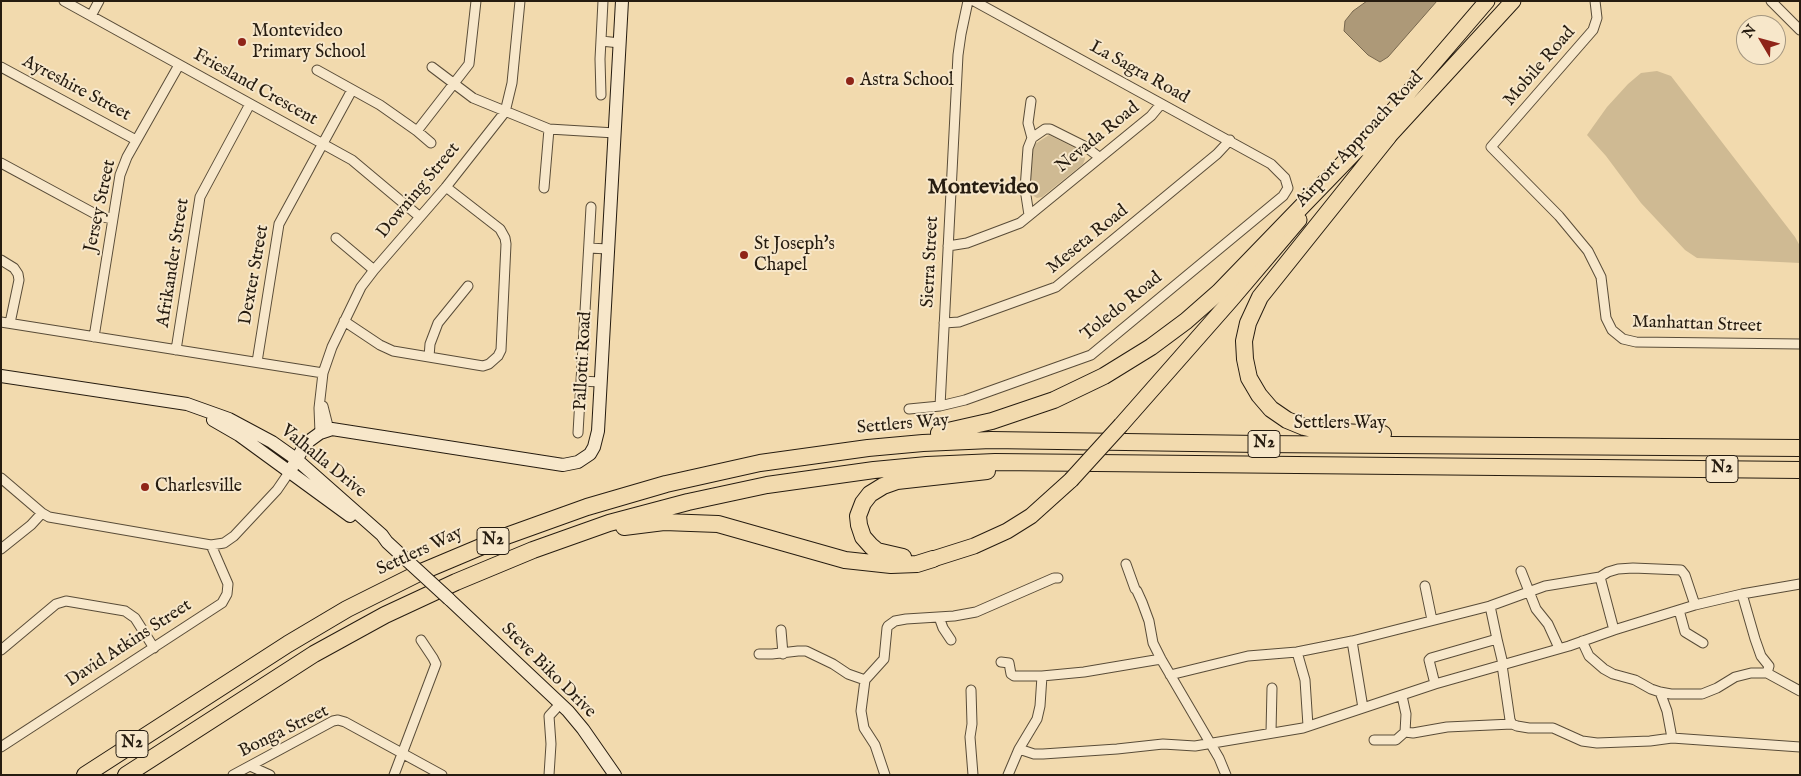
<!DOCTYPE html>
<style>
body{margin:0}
#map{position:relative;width:1801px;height:776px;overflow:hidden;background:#f2daae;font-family:"IM FELL English",serif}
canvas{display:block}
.frame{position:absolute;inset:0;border:2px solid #261c10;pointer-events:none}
.north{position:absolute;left:1736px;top:15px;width:50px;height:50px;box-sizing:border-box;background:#f7e7ca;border:1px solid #a39680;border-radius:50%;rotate:307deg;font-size:14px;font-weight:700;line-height:20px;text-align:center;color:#261c10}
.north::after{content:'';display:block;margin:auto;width:18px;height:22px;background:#8f2418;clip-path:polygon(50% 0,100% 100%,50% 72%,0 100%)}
</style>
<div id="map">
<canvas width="1801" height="776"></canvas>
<div class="frame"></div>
<div class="north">N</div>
</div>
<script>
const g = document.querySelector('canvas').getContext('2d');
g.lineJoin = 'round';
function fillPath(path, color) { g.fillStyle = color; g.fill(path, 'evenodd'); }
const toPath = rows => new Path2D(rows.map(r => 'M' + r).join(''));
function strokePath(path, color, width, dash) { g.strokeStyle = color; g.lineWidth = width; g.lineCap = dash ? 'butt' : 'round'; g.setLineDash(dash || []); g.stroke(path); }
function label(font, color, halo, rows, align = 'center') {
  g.font = font + ' "IM FELL English",serif'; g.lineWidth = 4; g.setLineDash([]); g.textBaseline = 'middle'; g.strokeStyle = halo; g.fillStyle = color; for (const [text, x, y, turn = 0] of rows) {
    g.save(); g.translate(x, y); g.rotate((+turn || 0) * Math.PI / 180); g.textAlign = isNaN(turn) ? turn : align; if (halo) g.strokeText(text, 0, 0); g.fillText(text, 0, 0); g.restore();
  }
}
fillPath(toPath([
 [1657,71,1671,76,1795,237,1800,246,1800,263,1697,258,1685,250,1641,203,1606,156,1587,135,1607,107,1628,84,1641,73],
 [1049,135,1083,152,1085,159,1083,164,1042,197,1037,198,1032,195,1030,190,1033,148,1035,144]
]), '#cfba93');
const water = toPath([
 [1367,1,1437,1,1388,57,1380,62,1368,55,1344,31,1345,21,1353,11,1367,1]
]);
fillPath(water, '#ad9978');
strokePath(water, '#77674e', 1);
const street = toPath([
 [64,1,352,160,420,217],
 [1595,1,1597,18,1593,30,1491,147,1559,216,1588,251,1601,277,1606,318,1612,330,1623,339,1636,342,1800,344],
 [1771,1,1800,30],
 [91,16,99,1],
 [601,41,620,43],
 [1,67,136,140],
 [432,67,473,98,549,129,615,133],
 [317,70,380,105,417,131,431,143],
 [601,95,600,59,603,1],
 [1031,101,1028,123,1032,138],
 [417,131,469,64,476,1],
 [1,163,99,216,112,219],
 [544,188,549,129],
 [1029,215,1025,189,1028,148,1032,138,1045,129,1050,129,1086,147,1099,157],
 [336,238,374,270],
 [948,246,967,243,1020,223,1151,116,1161,104],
 [589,248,608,249],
 [1,260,14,268,18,274,19,280,10,323],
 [344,321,380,345,393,351,483,366,489,364,498,356,501,350,506,244,505,238,500,229,446,187],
 [1,322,323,373],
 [944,323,959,322,1056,287,1217,154,1230,140],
 [94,337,120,175,127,157,179,65],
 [176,350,200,197,250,104],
 [429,357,430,344,438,323,468,286],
 [257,362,279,224,352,90],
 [581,381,600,382],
 [323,406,329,430],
 [940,406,958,55,961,34,968,1],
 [909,409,940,406,965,400,1091,355,1283,196,1288,188,1285,178,1271,164,974,1],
 [320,433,319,408,323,373,332,347,361,287,374,270,446,187,505,112,512,83,520,1],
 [578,433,591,207],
 [1,478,42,513,49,517,211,545,224,543,234,536,277,490,290,471],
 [1,549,31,525,42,513],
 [1126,564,1135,589],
 [1521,571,1536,609,1548,624,1559,648],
 [1600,577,1614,630],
 [1425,586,1432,620],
 [1137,591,1142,602,1149,621,1153,643,1161,659,1219,758,1226,775],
 [1742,594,1755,639,1761,656,1769,666,1767,673],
 [1490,606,1497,639],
 [1679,610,1685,632,1703,643],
 [939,617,943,628,951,640],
 [781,630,783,654],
 [1352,641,1363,708],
 [1582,641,1589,656,1604,669,1613,674,1635,680,1651,689,1660,692,1671,694,1702,694,1717,688,1735,677,1751,673,1767,673,1800,691],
 [1,650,56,604,66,601,125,611,135,618,154,648],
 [1297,652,1305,680,1308,726],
 [759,654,772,654,798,651,806,651,833,664,848,674,865,680],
 [1001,662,1009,663,1011,674,1014,676,1042,676,1084,672,1161,659],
 [1502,665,1510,720,1512,724,1517,726,1529,728,1553,728,1582,741,1597,743,1650,741,1672,738],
 [1170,675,1248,656,1297,652,1352,641,1490,606,1545,586,1600,577,1608,572,1618,569,1633,568,1681,570,1685,575,1695,605],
 [1435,684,1429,660,1431,658,1497,639,1503,664],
 [971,690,972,724,970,737,973,775],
 [1660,692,1667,711,1672,738,1800,747],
 [1402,696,1406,714,1405,732,1413,733,1447,727,1512,724],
 [1271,732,1272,688],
 [1374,740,1396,740,1405,732],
 [1,747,222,603,227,594,228,584,211,545],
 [1019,749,1034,754,1043,754,1117,749,1163,744,1195,746,1303,728,1435,684,1569,646,1614,630,1695,605,1742,594,1800,584],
 [250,766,270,775],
 [233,775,333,721,338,720,345,722,442,775],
 [394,775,436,664,433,658,421,640],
 [549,775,551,744,549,716,560,704],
 [885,775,875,745,864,728,861,711,865,680,884,659,887,628,888,626,895,621,906,619,954,616,976,612,1054,578,1058,578],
 [1008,775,1019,749,1037,719,1040,706,1042,676]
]);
const secondary = toPath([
 [1,376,187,404,229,419,272,442,296,459,382,535,387,542,400,554],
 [213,420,239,435,350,516],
 [290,471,302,450,309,441,320,433,332,429,563,465,578,462,590,454,594,447,598,431,622,1],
 [449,599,568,711,583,729,615,775]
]);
const primary = toPath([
 [1380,146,1513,1],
 [1361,148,1487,1],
 [1121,425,1231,300,1299,220],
 [933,559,974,546,1007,531,1031,516,1071,480]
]);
const highway = toPath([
 [939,433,992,421,1054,400,1104,376,1151,347,1186,321,1219,292,1368,138],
 [1383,434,1321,431,1304,427,1287,420,1271,409,1259,395,1249,378,1245,359,1244,341,1248,323,1260,297,1388,137],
 [624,527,664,522,718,524,845,560,891,565,917,564,933,559],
 [903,557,877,551,871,546,863,537,859,525,858,516,863,503,870,494,883,486,897,481,987,471],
 [85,775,288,644,347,609,421,572,509,535,587,507,666,484,760,463,868,448,923,443,991,440,1259,444,1800,448],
 [126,775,314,654,385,615,456,582,533,550,609,523,688,502,767,485,874,470,927,465,995,462,1800,470]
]);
strokePath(street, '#594c38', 11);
strokePath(secondary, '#261c10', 14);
strokePath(primary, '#261c10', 17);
strokePath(highway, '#261c10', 18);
strokePath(street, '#f7e7ca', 9);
strokePath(secondary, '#f7e7ca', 12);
strokePath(primary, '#f2daae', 15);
strokePath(highway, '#f2daae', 16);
const secondaryBridge = toPath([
 [400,554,449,599]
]);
const primaryBridge = toPath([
 [1071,480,1121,425]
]);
strokePath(secondaryBridge, '#261c10', 14, []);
strokePath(primaryBridge, '#261c10', 17, []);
strokePath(secondaryBridge, '#f7e7ca', 12);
strokePath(primaryBridge, '#f2daae', 15);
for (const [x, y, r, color] of [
 [242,42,5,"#8f2418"],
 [850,81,5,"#8f2418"],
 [744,255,5,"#8f2418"],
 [145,487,5,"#8f2418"]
]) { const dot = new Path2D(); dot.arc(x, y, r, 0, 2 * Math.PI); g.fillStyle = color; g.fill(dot); strokePath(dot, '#f7e7ca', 2); }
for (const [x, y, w] of [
 [1264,444,32],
 [1722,469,32],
 [493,541,32],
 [132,744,32]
]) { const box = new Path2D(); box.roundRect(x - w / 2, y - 13.5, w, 27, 4); g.fillStyle = '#f7e7ca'; g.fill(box); strokePath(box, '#261c10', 1); }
label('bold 16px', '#261c10', null, [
 ["N2",1264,444],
 ["N2",1722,469],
 ["N2",493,541],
 ["N2",132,744]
]);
label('18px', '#261c10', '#f7e7ca', [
 ["Montevideo",252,32],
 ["Primary School",252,53],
 ["Astra School",860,81],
 ["St Joseph's",754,245],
 ["Chapel",754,266],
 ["Charlesville",155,487]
], 'left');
label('18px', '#261c10', '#f7e7ca', [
 ["Mobile Road",1540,67,-49],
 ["La Sagra Road",1139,73,29],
 ["Friesland Crescent",255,88,29],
 ["Ayreshire Street",76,89,28],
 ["Nevada Road",1098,138,-39],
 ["Airport Approach Road",1360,140,-47],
 ["Downing Street",419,191,-50],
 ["Jersey Street",101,206,-78],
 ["Meseta Road",1088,240,-39],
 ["Sierra Street",931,262,-87],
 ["Afrikander Street",174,263,-81],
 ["Dexter Street",255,275,-80],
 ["Toledo Road",1122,307,-39],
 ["Manhattan Street",1697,325,2],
 ["Pallotti Road",584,361,-87],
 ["Settlers Way",1340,424],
 ["Settlers Way",903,425,-5],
 ["Valhalla Drive",323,462,39],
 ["Settlers Way",420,552,-25],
 ["David Atkins Street",129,644,-33],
 ["Steve Biko Drive",548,671,45],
 ["Bonga Street",284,732,-26]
]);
label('bold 22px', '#261c10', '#f7e7ca', [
 ["Montevideo",983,188]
]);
</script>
